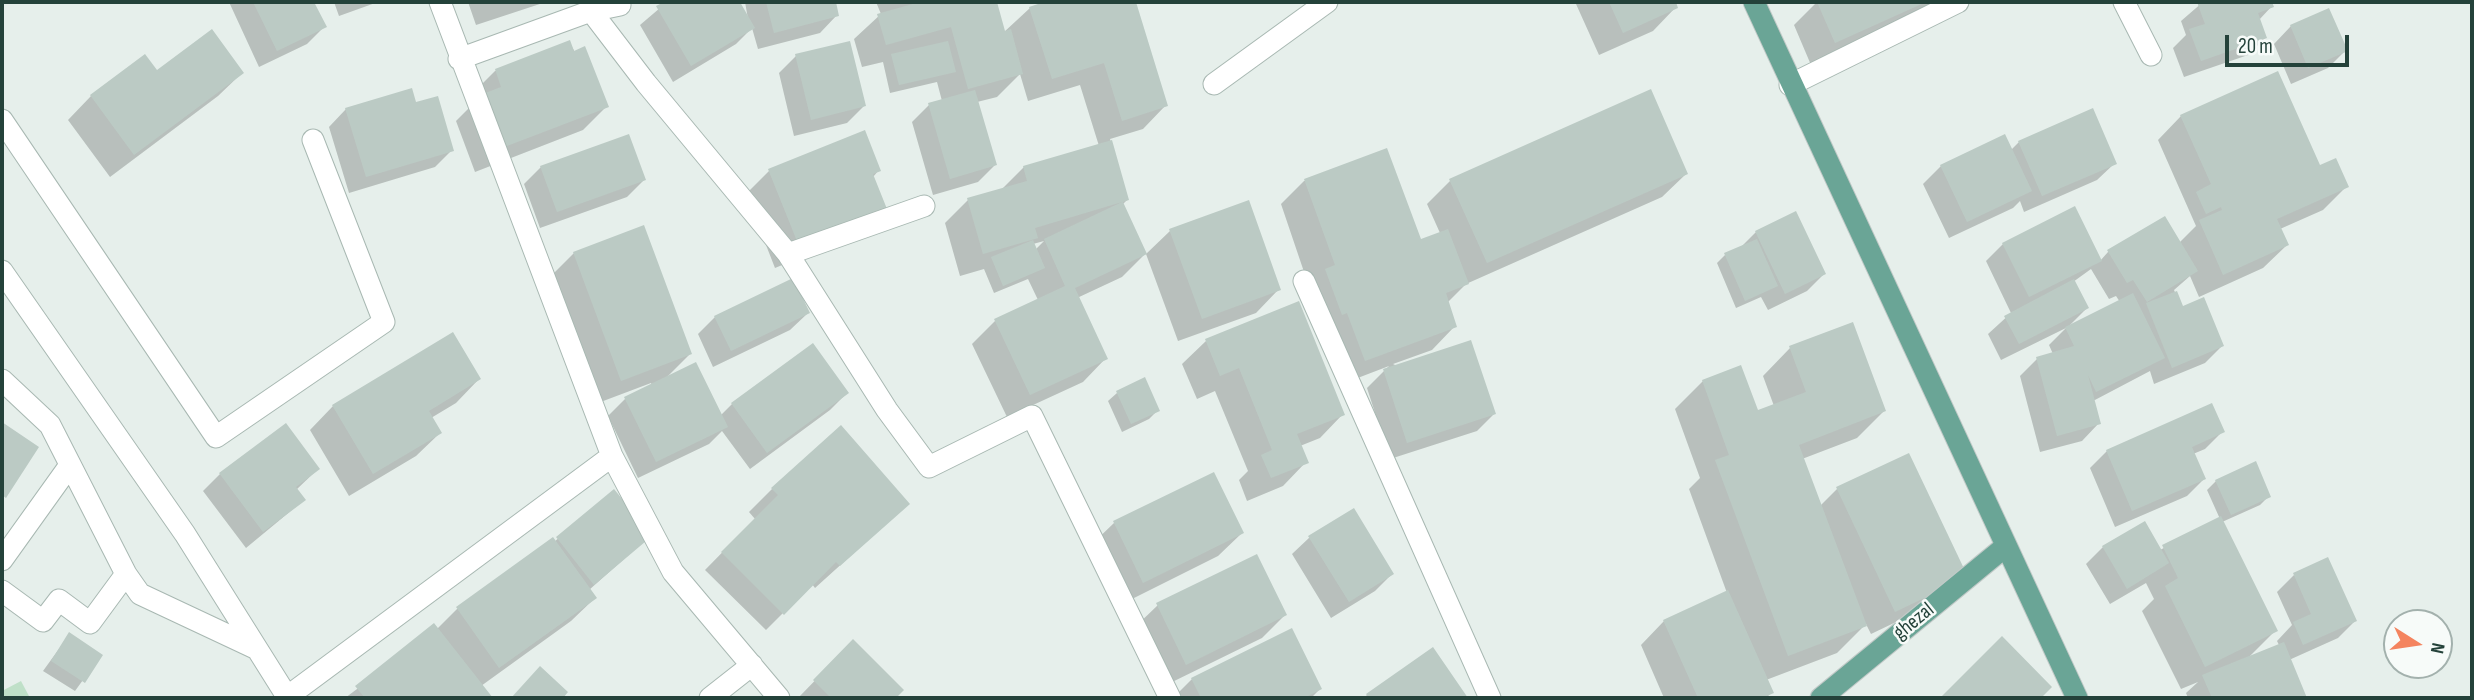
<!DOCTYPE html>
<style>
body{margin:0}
#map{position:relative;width:2474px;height:700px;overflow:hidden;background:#e6efeb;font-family:"Sofia Sans Condensed",sans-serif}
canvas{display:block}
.frame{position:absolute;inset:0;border:4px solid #24423a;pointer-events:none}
.north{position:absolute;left:2383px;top:609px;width:70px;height:70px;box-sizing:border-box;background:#f7fbf9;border:2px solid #a3b1ad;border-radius:50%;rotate:102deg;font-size:19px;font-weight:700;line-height:28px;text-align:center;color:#24423a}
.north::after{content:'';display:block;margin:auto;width:24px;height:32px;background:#f4845f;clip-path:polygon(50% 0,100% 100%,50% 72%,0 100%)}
.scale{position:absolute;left:2225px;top:35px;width:124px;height:32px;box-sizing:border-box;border:4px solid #24423a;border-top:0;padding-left:9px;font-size:21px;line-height:24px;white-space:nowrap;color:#24423a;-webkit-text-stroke:5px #f7fbf9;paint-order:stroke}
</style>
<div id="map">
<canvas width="2474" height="700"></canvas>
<div class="frame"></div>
<div class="north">N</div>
<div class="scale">20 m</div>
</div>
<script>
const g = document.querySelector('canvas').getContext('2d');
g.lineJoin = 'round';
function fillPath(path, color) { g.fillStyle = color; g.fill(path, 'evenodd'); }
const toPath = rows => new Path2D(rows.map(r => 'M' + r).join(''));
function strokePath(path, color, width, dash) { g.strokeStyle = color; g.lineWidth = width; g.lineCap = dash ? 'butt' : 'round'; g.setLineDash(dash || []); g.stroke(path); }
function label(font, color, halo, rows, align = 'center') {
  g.font = font + ' "Sofia Sans Condensed",sans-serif'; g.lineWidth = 5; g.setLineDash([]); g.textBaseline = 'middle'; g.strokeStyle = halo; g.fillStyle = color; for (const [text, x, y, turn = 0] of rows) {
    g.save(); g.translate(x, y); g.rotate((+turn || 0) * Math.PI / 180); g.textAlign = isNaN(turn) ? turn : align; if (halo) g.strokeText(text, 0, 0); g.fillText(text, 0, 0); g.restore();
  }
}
fillPath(toPath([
 [21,681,30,698,2,698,2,691]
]), '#bfe0c8');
fillPath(toPath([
 [229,2,312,2,324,27,307,44,259,67],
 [334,2,378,2,339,16],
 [468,2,546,2,476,25],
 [667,2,738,2,748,19,745,2,834,2,837,15,820,33,758,49,752,28,736,44,673,82,640,25],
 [876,2,995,2,1003,33,1030,8,1050,2,1134,2,1166,105,1143,129,1110,139,1127,200,1122,205,1145,254,1122,277,1077,298,1106,358,1083,382,1007,417,972,344,996,320,1038,300,1028,279,994,293,984,269,960,276,945,223,968,200,1001,190,1024,167,1099,146,1080,85,1028,101,1020,74,997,97,977,102,995,165,978,182,933,195,912,122,929,105,942,101,937,82,890,93,883,62,862,67,854,39,881,14],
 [1044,241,1035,250,1033,244],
 [1578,2,1674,2,1676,7,1653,31,1599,55,1576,4],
 [1817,2,1951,2,1811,65,1794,25],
 [2203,2,2271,2,2272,6,2259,20,2265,38,2248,55,2184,77,2173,48,2186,35,2181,21],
 [2291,26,2346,50,2328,68,2291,84,2274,44],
 [569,42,607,106,583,130,475,172,456,121,475,102,472,94,495,71],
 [796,56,864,106,847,123,794,136,779,73],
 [156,73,242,73,218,96,110,177,68,120,91,96],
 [346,109,452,150,435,167,349,193,329,127],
 [2181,116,2319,168,2347,186,2323,210,2280,229,2287,245,2263,268,2199,297,2190,276,2174,290,2182,308,2222,346,2205,363,2154,384,2150,371,2093,401,2099,423,2082,441,2040,452,2020,376,2037,359,2053,354,2049,345,2067,327,2120,302,2116,296,2109,299,2091,269,2073,282,2087,308,2068,327,2001,360,1988,334,2011,313,1986,261,2003,244,2100,261,2108,252,2179,243,2196,226,2158,140],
 [2004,136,2011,150,2019,142,2115,163,2097,180,2024,212,2020,201,2013,208,1949,238,1923,184,1941,166],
 [1386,150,1420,241,1440,233,1427,204,1451,180,1686,174,1662,197,1466,284,1447,303,1455,326,1432,350,1393,364,1494,414,1477,431,1390,459,1367,388,1389,366,1342,384,1281,204,1304,181],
 [541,167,644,180,627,197,540,228,524,184],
 [879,170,873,177,862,232,775,268,746,194,769,171],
 [1170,231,1279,289,1256,313,1178,341,1146,254],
 [1756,232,1824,274,1807,291,1768,310,1761,297,1736,308,1717,263,1725,255,1740,248],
 [574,253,690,354,666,378,720,416,732,404,847,393,830,410,750,469,722,431,709,444,638,478,608,416,625,399,652,386,651,383,598,403,550,277],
 [808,313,790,330,713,367,698,334,715,317],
 [1206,341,1343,414,1320,438,1300,446,1306,462,1283,486,1247,501,1239,480,1248,471,1215,391,1197,399,1182,364],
 [1790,348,1884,411,1857,438,1802,459,1820,506,1837,489,1908,455,1942,600,1871,634,1866,624,1837,653,1766,680,1772,692,1766,698,1664,698,1641,645,1664,621,1727,593,1689,489,1700,478,1675,409,1703,381,1757,413,1774,406,1763,376],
 [479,379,456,403,431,418,440,433,416,456,349,496,310,430,333,406],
 [1117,393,1158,410,1149,419,1122,432,1108,401],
 [2222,432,2205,449,2193,454,2204,479,2187,496,2115,527,2090,468,2107,451],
 [318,469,296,490,304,500,246,548,203,491,220,474],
 [2216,481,2269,496,2260,505,2222,522,2276,630,2248,658,2279,645,2277,641,2292,625,2277,592,2294,575,2355,621,2338,638,2289,660,2305,698,2188,698,2186,693,2198,682,2181,689,2142,611,2154,599,2146,583,2110,604,2086,564,2103,547,2160,550,2220,519,2207,490],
 [772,489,908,504,815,588,812,584,766,630,705,570,755,519,749,512],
 [613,492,650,536,589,590,595,598,571,621,481,686,491,698,345,698,437,629,457,609,554,542],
 [1114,523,1242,533,1218,556,1120,605,1090,546],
 [1310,537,1392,574,1375,591,1331,618,1292,554],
 [1158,605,1285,615,1262,638,1162,687,1134,628],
 [69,635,101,655,75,691,43,671],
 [1432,650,1466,698,1364,698,1367,695],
 [836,659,902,690,893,698,798,698],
 [1192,679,1320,689,1311,698,1173,698]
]), '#0003');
fillPath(toPath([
 [253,2,314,2,327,27,277,51],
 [664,2,740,2,755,28,691,66,656,6],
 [766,2,836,2,839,16,774,33],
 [920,2,997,2,1005,31,1011,29,1023,74,968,89,951,27,886,45,877,14],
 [1044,2,1136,2,1168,106,1122,121,1104,63,1052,79,1029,7],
 [1609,2,1676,2,1678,8,1623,33],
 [1817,2,1926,2,1835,43],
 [2197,2,2272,2,2274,7,2258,13,2267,38,2201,61,2189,29,2205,24],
 [2329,8,2348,51,2308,68,2290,25],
 [212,29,244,73,134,155,90,95,145,54,157,70],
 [570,40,574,51,585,46,609,107,499,149,478,96,501,87,495,69],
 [850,41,866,106,811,120,795,54],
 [948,41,956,72,899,85,891,54],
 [2278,71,2320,165,2336,158,2349,187,2277,219,2289,245,2223,275,2199,220,2222,210,2221,207,2206,214,2196,192,2211,184,2180,115],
 [412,88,416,102,438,96,454,151,366,177,345,108],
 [1651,89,1688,174,1487,263,1449,179],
 [975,90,997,165,950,179,928,103],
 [2093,108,2117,164,2042,196,2018,141],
 [865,130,881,171,873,174,887,209,799,246,768,169],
 [629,134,646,180,557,212,540,166],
 [2005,134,2032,191,1967,222,1940,165],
 [1112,140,1129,200,1123,202,1147,254,1075,288,1108,359,1030,395,994,319,1065,286,1044,239,1122,202,1035,228,1038,238,983,254,967,198,1027,181,1023,166],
 [1387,148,1421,239,1448,229,1469,284,1446,293,1457,327,1365,361,1347,313,1342,315,1325,269,1335,265,1304,179],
 [1249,200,1281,290,1202,319,1169,229],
 [2075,206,2102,261,2029,297,2002,243],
 [1796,211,1826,274,1785,294,1755,231],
 [2165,216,2198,271,2147,302,2133,280,2127,283,2107,250],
 [644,225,692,354,621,381,573,252],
 [1757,239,1778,286,1745,301,1724,253],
 [1033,240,1045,268,1003,286,991,257],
 [793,278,810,313,731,351,714,316],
 [2074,279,2089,308,2019,344,2004,316],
 [2177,291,2183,306,2204,297,2224,346,2172,368,2146,303],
 [2133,293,2165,358,2096,392,2088,375,2101,424,2057,436,2036,357,2074,346,2065,327],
 [1299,301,1345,415,1297,434,1309,463,1271,478,1261,455,1272,450,1239,368,1220,376,1205,339],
 [1853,322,1886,411,1799,445,1867,626,1788,656,1715,460,1729,455,1702,380,1741,365,1758,410,1806,392,1789,346],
 [453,332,481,379,429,411,442,433,373,474,332,405],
 [1471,340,1496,414,1407,443,1383,369],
 [813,343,849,393,767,453,731,403],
 [696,362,728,427,656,462,624,397],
 [1145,377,1160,411,1131,424,1116,391],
 [2212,403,2225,432,2192,447,2206,479,2132,511,2106,450],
 [2,422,39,447,6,498,2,495],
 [286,423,320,469,296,487,306,500,263,532,219,473],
 [841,425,910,504,840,566,836,562,784,615,721,552,778,495,771,488],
 [1909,453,1968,577,1895,612,1836,487],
 [2256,461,2271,497,2231,515,2215,480],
 [1214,472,1244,533,1143,583,1113,521],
 [614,489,652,536,594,585,556,537],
 [1354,508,1394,574,1349,602,1308,536],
 [2221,516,2278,631,2205,667,2165,586,2178,578,2162,545],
 [2145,521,2169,563,2127,589,2102,546],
 [553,537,597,598,499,668,456,607],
 [1257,554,1287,615,1186,665,1156,603],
 [2328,557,2357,621,2303,645,2293,622,2311,614,2293,573],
 [1728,590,1774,693,1762,698,1698,698,1663,620],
 [434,623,493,698,365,698,355,686],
 [1292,628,1322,689,1304,698,1201,698,1191,678],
 [69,632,103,655,85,683,51,661],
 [2002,636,2052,687,2041,698,1940,698],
 [853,639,904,690,896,698,831,698,813,680],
 [2284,642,2307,698,2212,698,2202,675],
 [1433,647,1468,698,1369,698,1366,694],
 [540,666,568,692,563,698,511,698]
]), '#bbcac4');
const minor = toPath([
 [440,2,612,456,673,572,779,698],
 [2124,2,2151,55],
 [591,11,646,83,788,254,887,410,929,467,1032,416,1170,698],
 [459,59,591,11,620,5],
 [1214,84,1327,2],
 [1790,85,1958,2],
 [2,120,216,437,384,322,313,140],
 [788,254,924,206],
 [2,271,185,534,288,698],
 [1304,281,1490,698],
 [2,380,50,425,126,574,140,594,255,648],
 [2,560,70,465],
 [2,591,43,621,59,600,90,623,126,574],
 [287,697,612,456],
 [710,698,752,665]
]);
const major = toPath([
 [1754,2,2077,698],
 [1821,698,2006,546]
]);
strokePath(minor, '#a8b8b2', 23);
strokePath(major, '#c2cac8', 23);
strokePath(minor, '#fff', 21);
strokePath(major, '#6aa596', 21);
label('21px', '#24423a', '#f7fbf9', [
 ["ghezal",1914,622,-39]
]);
</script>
